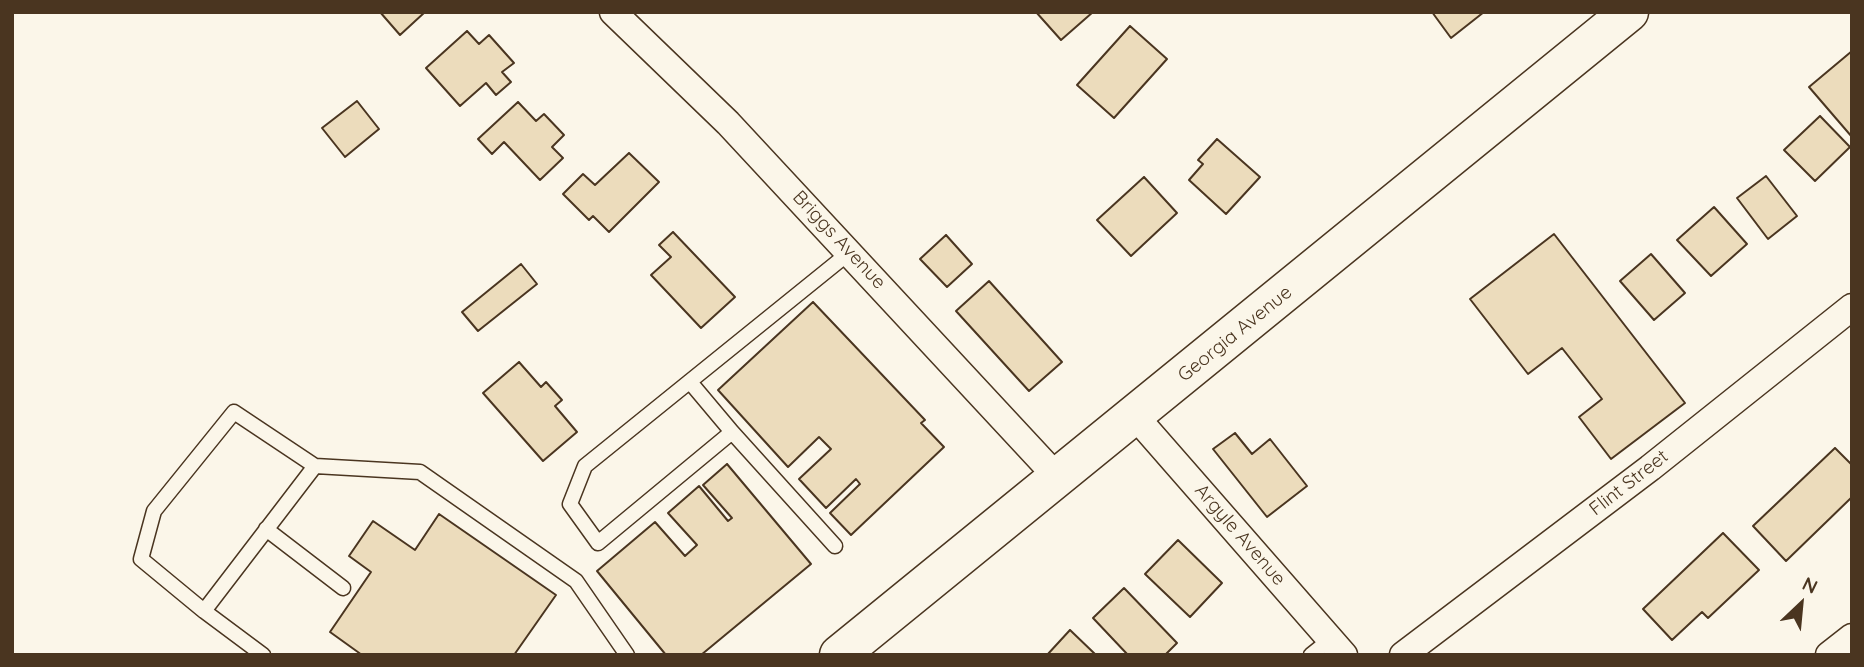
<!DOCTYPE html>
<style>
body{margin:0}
#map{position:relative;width:1864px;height:667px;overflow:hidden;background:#fbf6e9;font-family:Quicksand,sans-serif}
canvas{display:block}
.frame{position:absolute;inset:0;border:14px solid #4a3520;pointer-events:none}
.north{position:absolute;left:1766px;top:569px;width:70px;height:70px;-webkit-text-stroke:5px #fbf6e9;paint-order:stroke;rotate:26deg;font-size:19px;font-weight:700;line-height:28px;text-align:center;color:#4a3520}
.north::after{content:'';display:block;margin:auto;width:24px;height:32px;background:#4a3520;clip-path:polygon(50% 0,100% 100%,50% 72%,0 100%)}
</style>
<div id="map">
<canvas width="1864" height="667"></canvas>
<div class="frame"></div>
<div class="north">N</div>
</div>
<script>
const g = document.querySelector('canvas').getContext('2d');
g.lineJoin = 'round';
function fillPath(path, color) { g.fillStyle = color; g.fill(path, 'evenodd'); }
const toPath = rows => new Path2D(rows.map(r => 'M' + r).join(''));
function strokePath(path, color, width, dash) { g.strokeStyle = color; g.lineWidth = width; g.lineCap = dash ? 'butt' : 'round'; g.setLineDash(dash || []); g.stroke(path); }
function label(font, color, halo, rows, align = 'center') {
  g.font = font + ' Quicksand,sans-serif'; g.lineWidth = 5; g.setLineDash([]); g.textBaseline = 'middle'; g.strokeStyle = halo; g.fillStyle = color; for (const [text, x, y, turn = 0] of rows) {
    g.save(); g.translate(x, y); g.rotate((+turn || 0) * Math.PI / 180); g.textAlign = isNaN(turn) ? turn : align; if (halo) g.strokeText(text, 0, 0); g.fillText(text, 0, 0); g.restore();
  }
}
const building = toPath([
 [380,12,425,12,400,35,380,12],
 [1036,12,1093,12,1061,40,1036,12],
 [1432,12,1484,12,1451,38,1432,12],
 [1130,26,1167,59,1114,118,1077,85,1130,26],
 [467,31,479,44,489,35,514,63,502,72,511,82,496,95,486,83,460,106,426,68,467,31],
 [1852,51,1852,137,1809,87,1852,51],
 [357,101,379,129,345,157,322,128,357,101],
 [518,102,536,121,544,114,564,135,552,147,563,158,540,180,504,142,492,154,478,139,518,102],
 [1820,116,1850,147,1815,181,1784,150,1820,116],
 [1217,139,1260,177,1226,214,1189,180,1203,164,1198,160,1217,139],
 [629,153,659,182,609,232,593,216,589,220,563,194,583,174,595,185,629,153],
 [1766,176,1797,216,1768,239,1737,198,1766,176],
 [1144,177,1177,213,1131,256,1097,220,1144,177],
 [1714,207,1747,244,1711,276,1677,240,1714,207],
 [673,232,735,297,701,328,651,275,671,257,659,245,673,232],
 [1554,234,1685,403,1611,459,1579,417,1602,399,1562,348,1528,374,1470,299,1554,234],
 [946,235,972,264,947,287,920,259,946,235],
 [1651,254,1685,293,1654,320,1620,281,1651,254],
 [521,264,537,284,478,331,462,312,521,264],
 [989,281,1062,362,1029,391,956,311,989,281],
 [813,302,925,420,921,423,944,447,851,535,830,513,860,484,856,479,826,508,799,479,831,449,819,437,788,467,718,390,813,302],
 [519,362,541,387,546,382,562,400,555,406,577,432,543,461,483,393,519,362],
 [1235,433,1252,454,1270,439,1307,486,1267,517,1213,449,1235,433],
 [1835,448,1852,465,1852,497,1786,561,1753,526,1835,448],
 [727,464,811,564,701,655,666,655,597,571,655,522,685,556,697,545,668,513,699,486,728,521,732,518,703,485,727,464],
 [439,514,556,595,514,655,362,655,330,632,371,572,349,556,373,521,415,550,439,514],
 [1723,533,1759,570,1708,618,1702,612,1672,640,1643,609,1723,533],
 [1178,540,1222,583,1190,617,1145,574,1178,540],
 [1124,588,1177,643,1165,655,1128,655,1093,618,1124,588],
 [1070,630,1096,655,1047,655,1070,630]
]);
fillPath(building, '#ecdcbc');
strokePath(building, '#4a3520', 2);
const service = toPath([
 [690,382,732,432],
 [266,529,343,588],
 [835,546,732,432,598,543,570,504,585,466,850,252],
 [204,611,141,559,154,511,234,412,315,466],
 [263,655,204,611,315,466,420,472,576,581,627,655],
 [1311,655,1331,639]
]);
const minor = toPath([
 [613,12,728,123,1057,477],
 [1135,416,1344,655],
 [1403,655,1650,468,1852,307],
 [1829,655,1852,637]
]);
const primary = toPath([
 [839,655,1629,12]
]);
strokePath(service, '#4a3520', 17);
strokePath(minor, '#4a3520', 29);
strokePath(primary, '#4a3520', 41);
strokePath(service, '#fbf6e9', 14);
strokePath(minor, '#fbf6e9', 26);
strokePath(primary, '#fbf6e9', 38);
label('19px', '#4a3520', '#fbf6e9', [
 ["Briggs Avenue",839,240,47],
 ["Georgia Avenue",1235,334,-39],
 ["Flint Street",1629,483,-38],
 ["Argyle Avenue",1240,535,49]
]);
</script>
